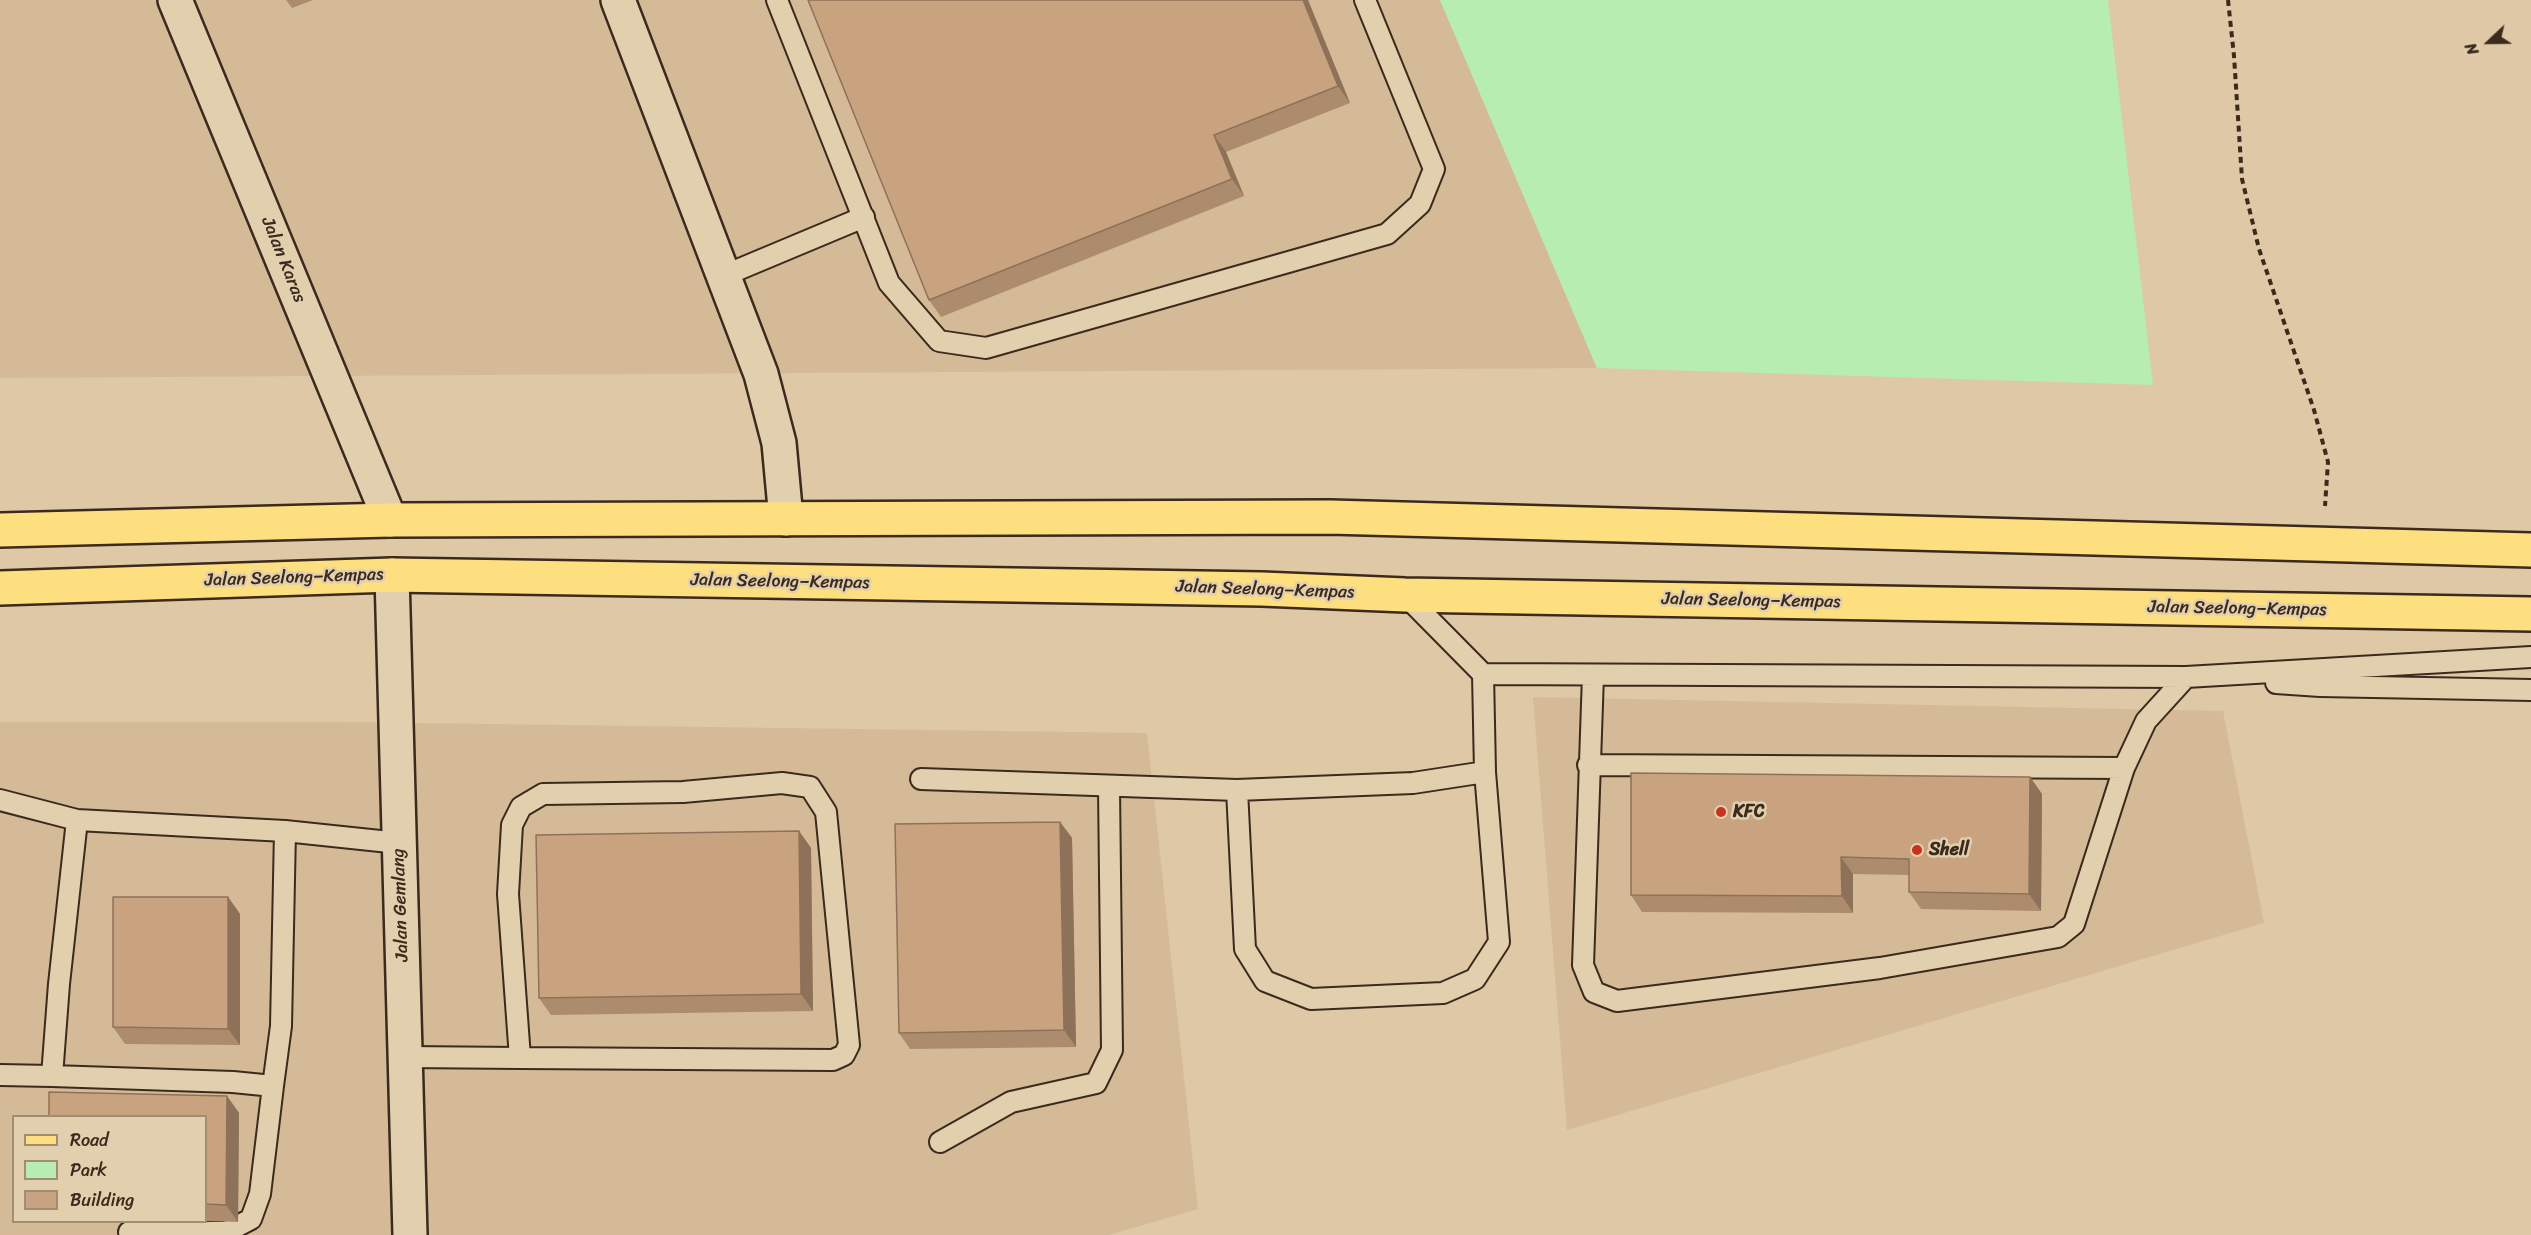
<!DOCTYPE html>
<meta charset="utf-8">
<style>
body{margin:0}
#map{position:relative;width:2531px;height:1235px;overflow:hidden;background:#dfc8a5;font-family:Sriracha,sans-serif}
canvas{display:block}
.legend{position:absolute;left:12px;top:1115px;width:195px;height:108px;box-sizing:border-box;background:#e2cfad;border:2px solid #9f8d74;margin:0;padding:8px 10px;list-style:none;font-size:18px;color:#3b2a1e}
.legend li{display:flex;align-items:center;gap:12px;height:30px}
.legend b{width:30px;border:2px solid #9f8d74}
.north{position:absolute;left:2459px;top:12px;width:60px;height:60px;-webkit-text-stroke:4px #e2cfad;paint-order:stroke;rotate:248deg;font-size:16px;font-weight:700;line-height:24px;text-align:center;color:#3b2a1e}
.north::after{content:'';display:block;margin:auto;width:21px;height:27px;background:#3b2a1e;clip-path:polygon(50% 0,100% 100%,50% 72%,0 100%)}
</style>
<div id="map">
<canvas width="2531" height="1235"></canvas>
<ul class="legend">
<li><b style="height:8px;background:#fedf80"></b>Road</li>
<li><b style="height:16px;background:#b7edb0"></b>Park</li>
<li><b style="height:16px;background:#c9a37f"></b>Building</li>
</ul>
<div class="north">N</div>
</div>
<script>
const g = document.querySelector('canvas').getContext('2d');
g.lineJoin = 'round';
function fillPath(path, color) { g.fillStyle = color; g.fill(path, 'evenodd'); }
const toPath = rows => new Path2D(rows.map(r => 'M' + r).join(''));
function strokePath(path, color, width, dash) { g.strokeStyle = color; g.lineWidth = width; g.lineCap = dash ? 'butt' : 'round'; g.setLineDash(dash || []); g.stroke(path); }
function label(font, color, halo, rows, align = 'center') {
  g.font = font + ' Sriracha,sans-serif'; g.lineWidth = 5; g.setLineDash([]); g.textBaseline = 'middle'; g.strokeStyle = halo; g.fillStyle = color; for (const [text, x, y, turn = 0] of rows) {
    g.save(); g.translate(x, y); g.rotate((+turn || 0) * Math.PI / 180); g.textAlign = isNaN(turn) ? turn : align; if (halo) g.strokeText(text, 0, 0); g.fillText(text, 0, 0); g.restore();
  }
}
fillPath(toPath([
 [0,0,1440,0,1597,368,0,378],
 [1533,697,2223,711,2264,923,1567,1130],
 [0,722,346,722,1147,733,1198,1209,1109,1235,0,1235],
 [14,1116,206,1116,206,1222,14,1222]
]), '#d5ba98');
fillPath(toPath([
 [1440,0,2108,0,2153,385,1597,368]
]), '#b7edb0');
const service = toPath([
 [777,0,889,283,939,341,986,348,1387,234,1420,204,1434,169,1365,0],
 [723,276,864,217],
 [1405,595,1483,674,2186,677,2531,657],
 [1593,675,1583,965,1594,992,1617,1001,1880,968,2058,937,2074,924,2124,768,2146,721,2186,677],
 [2276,683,2320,686,2531,690],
 [1588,765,2124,768],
 [921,779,1237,790,1413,783,1485,772],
 [1237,790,1245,949,1265,981,1311,999,1443,993,1475,979,1499,942,1485,772,1483,674],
 [0,800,77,820],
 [285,831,281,1026,273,1086,233,1082,52,1076,59,984,77,820,285,831,399,843],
 [405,1057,520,1058,833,1060,844,1055,849,1045,826,812,810,787,782,783,683,792,543,794,521,807,512,825,508,894,520,1058],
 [0,1075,52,1076],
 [940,1142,1011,1102,1096,1083,1112,1050,1109,787],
 [129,1232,226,1232,251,1219,260,1194,273,1086]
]);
const minor = toPath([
 [175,0,390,520],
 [618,0,761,374,779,443,786,519],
 [392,575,410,1235]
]);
const primary = toPath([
 [0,530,390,520,1330,517,2531,550],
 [0,588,392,575,1262,589,1405,595,2531,614]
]);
strokePath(service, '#3b2a1e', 24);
strokePath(minor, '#3b2a1e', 38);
strokePath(primary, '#3b2a1e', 38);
strokePath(toPath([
 [2228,0,2234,56,2242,179,2259,249,2314,410,2328,462,2325,506]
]), '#3b2a1e', 4, [6, 4.5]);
strokePath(service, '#e2cfad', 20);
strokePath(minor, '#e2cfad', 33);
strokePath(primary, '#fedf80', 33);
fillPath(toPath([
 [286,0,313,0,292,8],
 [808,0,1308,0,1350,103,1226,152,1244,196,941,317,929,300],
 [2030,777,2042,794,2041,911,1921,909,1909,892,1909,875,1853,874,1853,913,1642,912,1631,895],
 [1060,822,1072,838,1076,1047,910,1049,899,1033],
 [799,831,811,848,813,1011,551,1015,539,998],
 [228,897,240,914,240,1045,125,1044,113,1027],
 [227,1096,239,1113,238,1222,206,1221,206,1116]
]), '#ad8c6d');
fillPath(toPath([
 [1303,0,1308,0,1350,103,1338,86],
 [1214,135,1226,152,1244,196,1232,179],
 [2030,777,2042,794,2041,911,2029,894],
 [1060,822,1072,838,1076,1047,1064,1030],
 [799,831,811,848,813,1011,801,994],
 [1841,857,1853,874,1853,913,1842,896],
 [228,897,240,914,240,1045,228,1029],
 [227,1096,239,1113,238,1222,226,1205]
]), '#8d7259');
const building = toPath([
 [808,0,1303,0,1338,86,1214,135,1232,179,929,300,808,0],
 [1631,773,2030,777,2029,894,1909,892,1909,859,1841,857,1842,896,1631,895,1631,773],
 [1060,822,1064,1030,899,1033,895,824,1060,822],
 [799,831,801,994,539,998,536,835,799,831],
 [113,897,228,897,228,1029,113,1027,113,897],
 [49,1092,227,1096,226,1205,206,1204,206,1116,49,1116,49,1092]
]);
fillPath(building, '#c9a37f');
strokePath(building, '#8d7259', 1.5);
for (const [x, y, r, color] of [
 [1721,812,6,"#c8321e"],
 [1917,850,6,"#c8321e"]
]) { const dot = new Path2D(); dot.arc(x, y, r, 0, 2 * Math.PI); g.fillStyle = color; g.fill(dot); strokePath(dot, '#e2cfad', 2); }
label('18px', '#3b2a1e', '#e2cfad', [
 ["Jalan Karas",283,260,68],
 ["Jalan Seelong–Kempas",294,578,-2],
 ["Jalan Seelong–Kempas",780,582,1],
 ["Jalan Seelong–Kempas",1265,590,2],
 ["Jalan Seelong–Kempas",1751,601,1],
 ["Jalan Seelong–Kempas",2237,609,1],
 ["Jalan Gemlang",401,905,-92]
]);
label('bold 18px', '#3b2a1e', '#e2cfad', [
 ["KFC",1733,812],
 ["Shell",1929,850]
], 'left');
</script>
